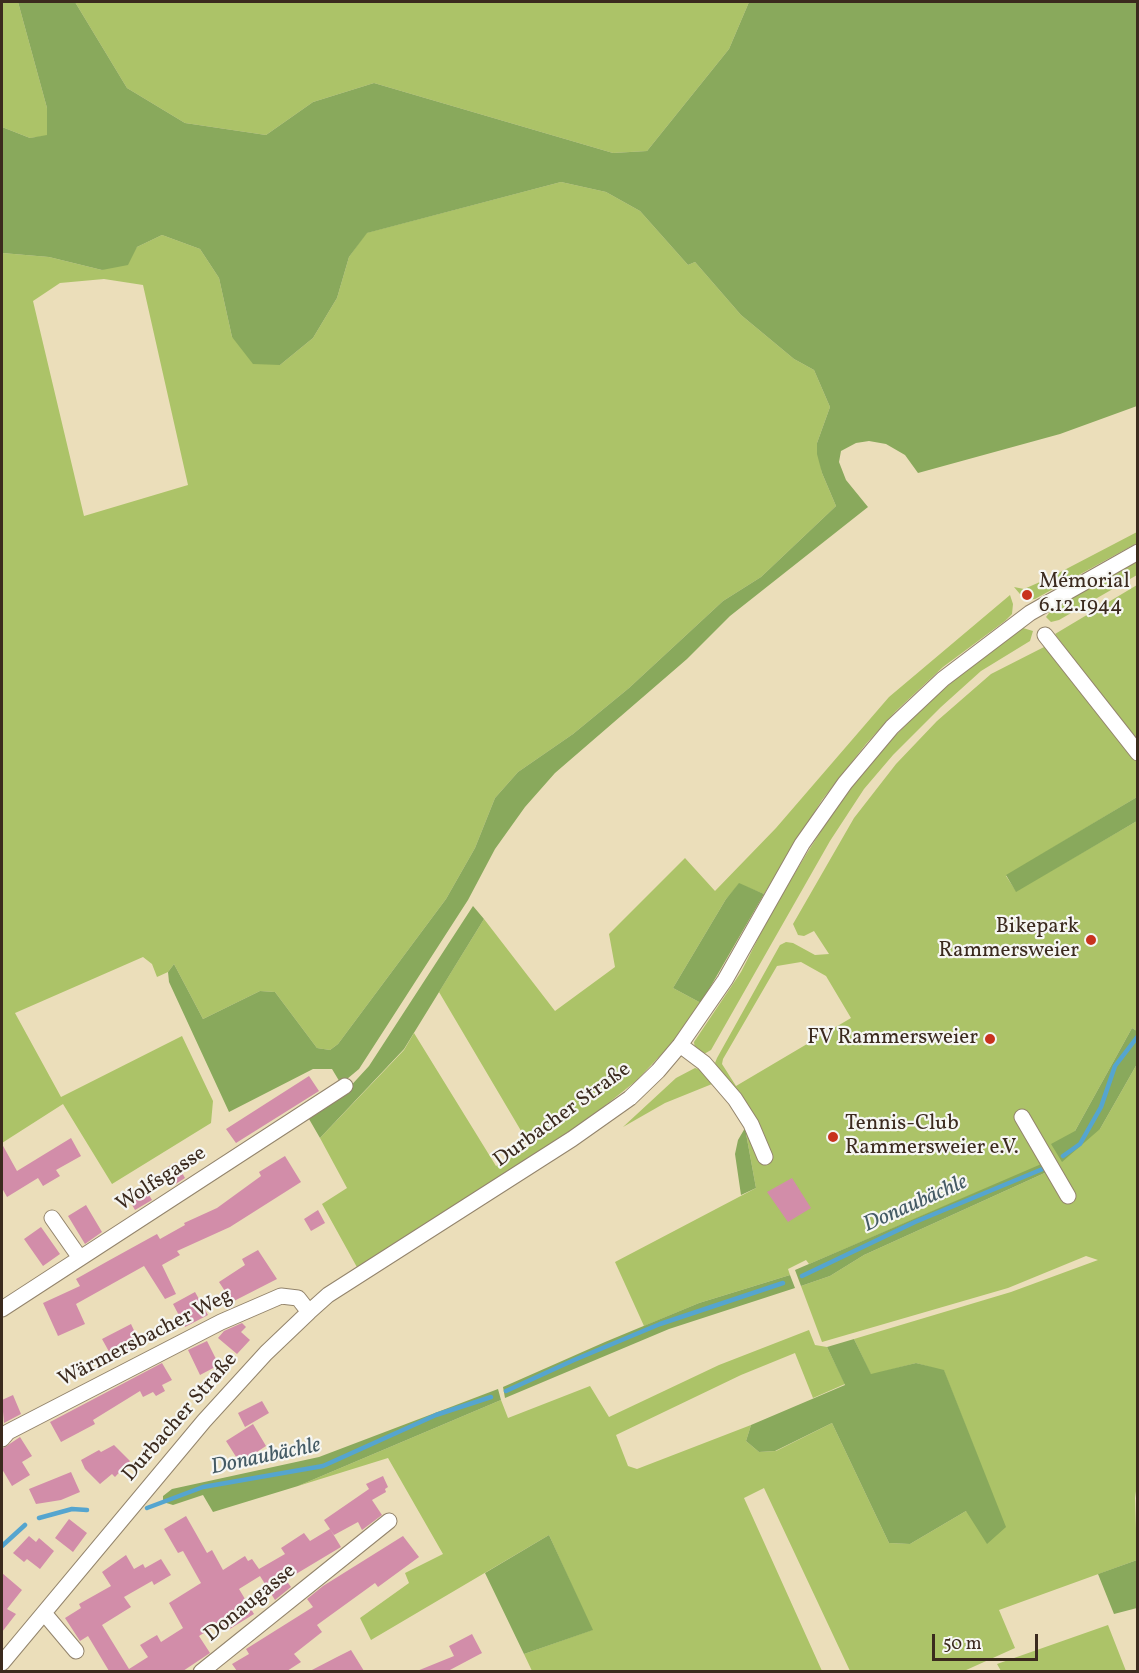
<!DOCTYPE html>
<meta charset="utf-8">
<style>
body{margin:0}
#map{position:relative;width:1139px;height:1673px;overflow:hidden;background:#ebdeba;font-family:Vollkorn,serif}
canvas{display:block}
.frame{position:absolute;inset:0;border:3px solid #3b2a1e;pointer-events:none}
.scale{position:absolute;left:932px;top:1634px;width:106px;height:27px;box-sizing:border-box;border:3px solid #3b2a1e;border-top:0;padding-left:8px;font-size:18px;line-height:21px;white-space:nowrap;color:#3b2a1e;-webkit-text-stroke:4px #f6f6f2;paint-order:stroke}
</style>
<div id="map">
<canvas width="1139" height="1673"></canvas>
<div class="frame"></div>
<div class="scale">50 m</div>
</div>
<script>
const g = document.querySelector('canvas').getContext('2d');
g.lineJoin = 'round';
function fillPath(path, color) { g.fillStyle = color; g.fill(path, 'evenodd'); }
const toPath = rows => new Path2D(rows.map(r => 'M' + r).join(''));
function strokePath(path, color, width, dash) { g.strokeStyle = color; g.lineWidth = width; g.lineCap = dash ? 'butt' : 'round'; g.setLineDash(dash || []); g.stroke(path); }
function label(font, color, halo, rows, align = 'center') {
  g.font = font + ' Vollkorn,serif'; g.lineWidth = 4.5; g.setLineDash([]); g.textBaseline = 'middle'; g.strokeStyle = halo; g.fillStyle = color; for (const [text, x, y, turn = 0] of rows) {
    g.save(); g.translate(x, y); g.rotate((+turn || 0) * Math.PI / 180); g.textAlign = isNaN(turn) ? turn : align; if (halo) g.strokeText(text, 0, 0); g.fillText(text, 0, 0); g.restore();
  }
}
fillPath(toPath([
 [2,2,18,2,47,108,47,136,30,138,2,127],
 [75,2,749,2,729,49,647,151,613,153,374,83,313,102,266,135,185,123,127,88],
 [561,182,606,192,640,211,688,265,695,262,741,315,794,359,814,370,830,407,817,443,822,473,836,506,761,577,723,601,629,688,573,734,518,772,495,798,475,848,446,899,338,1044,330,1050,317,1048,275,992,260,991,203,1019,174,964,168,972,157,977,152,964,143,957,15,1013,61,1097,182,1036,213,1101,211,1123,112,1184,63,1104,2,1143,2,253,49,257,102,270,137,247,162,235,200,249,219,278,232,337,280,365,313,338,337,298,349,257,366,233],
 [104,279,143,285,188,485,84,516,33,301,60,283],
 [1137,532,1137,543,1035,599,1025,600,1014,587,1024,589,1049,578],
 [1137,560,1137,575,1059,620,1051,622,1046,617,1052,609],
 [1137,585,1137,745,1055,634],
 [1010,595,1013,604,1012,614,1005,621,943,667,896,711,866,744,822,800,764,894,739,884,726,899,673,988,701,1003,677,1038,636,1081,582,1124,358,1269,322,1204,347,1188,320,1138,404,1050,414,1033,496,1166,530,1146,439,992,484,919,555,1011,615,967,609,934,685,858,715,891,776,828,889,697],
 [1023,628,1033,631,1030,641,981,671,941,707,893,755,864,789,830,841,711,1050,704,1054,695,1050,694,1042,741,972,772,911,807,853,837,806,877,754,927,704,975,662],
 [1046,646,1137,760,1137,797,1006,876,1016,891,1137,821,1137,1031,1132,1028,1075,1131,1100,1129,1137,1064,1138,1477,1135,1498,1137,1560,999,1610,1015,1648,964,1671,850,1671,764,1488,744,1498,822,1671,532,1671,524,1654,592,1630,549,1535,371,1640,360,1618,409,1583,405,1573,443,1554,388,1458,298,1486,501,1400,508,1418,590,1386,609,1417,719,1365,809,1330,815,1345,827,1347,845,1384,813,1398,795,1353,741,1375,616,1435,628,1466,637,1469,751,1425,746,1441,759,1452,776,1451,832,1423,889,1543,910,1544,966,1511,1005,1527,944,1371,916,1363,871,1375,854,1339,1011,1292,1098,1260,1086,1256,1008,1288,822,1342,801,1286,830,1276,864,1255,1049,1171,1046,1163,809,1264,806,1260,788,1269,790,1275,699,1303,644,1326,615,1262,756,1188,745,1128,731,1088,715,1063,717,1058,780,945,786,942,793,943,815,955,829,954,814,931,804,936,798,935,793,924,854,818,896,764,937,721,991,674],
 [801,962,826,976,851,1018,736,1086,722,1064,723,1059,777,966],
 [695,1068,704,1071,717,1082,665,1103,623,1127,676,1078],
 [1108,1625,1126,1671,1001,1671,997,1664]
]), '#acc368');
fillPath(toPath([
 [18,2,75,2,127,88,185,123,266,135,313,102,374,83,613,153,647,151,729,49,749,2,1137,2,1137,406,1060,434,918,473,905,455,886,444,869,441,856,443,841,451,839,462,846,480,868,507,730,616,687,659,555,773,525,807,495,849,468,900,359,1069,341,1084,332,1069,313,1069,229,1112,169,982,168,972,174,964,203,1019,260,991,275,992,317,1048,330,1050,338,1044,446,899,475,848,495,798,518,772,573,734,629,688,723,601,761,577,836,506,822,473,817,454,817,443,830,407,814,370,794,359,741,315,695,262,688,265,640,211,606,192,561,182,367,233,349,257,337,298,313,338,280,365,253,364,232,337,219,278,200,249,162,235,137,247,128,265,102,270,49,257,2,253,2,127,30,138,47,135,47,108],
 [1137,797,1137,821,1016,892,1006,875],
 [739,883,764,894,701,1003,673,988,726,899],
 [473,906,484,919,404,1049,320,1138,309,1119,346,1091,369,1066],
 [1132,1028,1137,1031,1137,1064,1100,1129,1062,1162,1051,1144,1075,1131],
 [745,1128,756,1188,741,1195,735,1154,738,1140],
 [1046,1162,1049,1171,864,1255,830,1276,801,1286,795,1270],
 [790,1275,795,1288,669,1329,505,1398,503,1387,605,1342,699,1303],
 [854,1339,871,1374,916,1363,944,1370,1006,1527,987,1544,966,1511,910,1544,889,1543,832,1423,775,1451,759,1452,746,1441,751,1425,845,1385,827,1347],
 [498,1389,501,1400,298,1486,213,1512,203,1495,173,1505,163,1502,163,1496,172,1489,319,1457],
 [549,1535,593,1630,524,1654,485,1573],
 [1137,1560,1137,1608,1114,1614,1098,1574]
]), '#89a95c');
strokePath(toPath([
 [1063,1156,1080,1144,1101,1107,1115,1066,1138,1036],
 [802,1276,915,1222,1045,1168],
 [506,1391,574,1360,660,1324,783,1283],
 [147,1508,203,1487,323,1466,436,1415,491,1397],
 [39,1518,72,1509,87,1510],
 [2,1546,25,1525]
]), '#55a5cf', 4.5);
fillPath(toPath([
 [309,1076,319,1091,236,1143,226,1129],
 [71,1138,81,1156,56,1170,60,1176,43,1186,38,1178,7,1197,2,1188,2,1144,17,1171],
 [285,1156,301,1182,230,1227,177,1251,180,1255,162,1265,176,1294,165,1299,144,1266,76,1304,85,1324,58,1336,43,1303,80,1286,76,1279,108,1261,157,1234,160,1239,185,1225,184,1223,217,1208,261,1176,259,1172],
 [176,1162,185,1178,171,1187,161,1171],
 [792,1178,811,1208,788,1222,767,1192],
 [143,1185,152,1200,135,1210,126,1194],
 [86,1205,102,1232,85,1244,68,1216],
 [318,1210,325,1223,311,1231,304,1219],
 [41,1227,60,1254,43,1266,24,1239],
 [258,1250,277,1279,232,1302,219,1282,245,1265,242,1259],
 [195,1292,208,1315,185,1327,173,1304],
 [242,1323,246,1327,241,1332,250,1340,237,1354,218,1338,224,1331],
 [131,1324,140,1343,116,1358,112,1357,102,1339],
 [207,1341,219,1365,200,1375,188,1350],
 [162,1363,172,1380,162,1385,165,1391,156,1396,153,1392,143,1397,140,1391,93,1420,95,1424,61,1442,50,1422],
 [13,1395,21,1414,4,1423,2,1400],
 [262,1401,269,1413,245,1427,238,1413],
 [253,1424,266,1446,240,1463,226,1441],
 [20,1437,32,1456,22,1462,30,1475,12,1486,2,1469,2,1449],
 [114,1445,130,1461,115,1477,112,1474,100,1484,85,1469,81,1460,99,1450,101,1452],
 [71,1472,80,1492,61,1500,36,1504,29,1489],
 [383,1476,388,1487,385,1489,386,1492,372,1500,382,1515,362,1530,358,1522,334,1535,324,1520,369,1489,366,1484],
 [186,1516,207,1553,212,1550,223,1570,245,1556,248,1561,252,1559,259,1569,285,1554,281,1548,304,1533,310,1541,330,1529,341,1547,286,1580,291,1587,275,1600,260,1576,239,1589,254,1614,225,1632,220,1623,199,1636,210,1653,183,1671,109,1671,88,1636,80,1641,65,1618,81,1608,79,1604,111,1586,102,1572,126,1555,134,1569,143,1564,145,1568,161,1559,171,1575,154,1585,152,1581,124,1597,131,1607,102,1625,129,1669,148,1657,140,1645,157,1635,161,1642,183,1628,169,1603,201,1583,183,1551,178,1553,164,1529],
 [69,1519,87,1533,73,1552,55,1538],
 [29,1536,36,1542,39,1538,54,1551,40,1569,27,1559,24,1562,13,1553],
 [403,1536,419,1557,378,1587,375,1583,317,1625,322,1632,294,1654,301,1662,287,1671,237,1671,232,1664,249,1654,246,1649,313,1607,307,1599,323,1586],
 [2,1573,22,1590,7,1609,16,1614,2,1632],
 [472,1634,482,1653,448,1671,417,1671,454,1656,449,1646],
 [351,1650,364,1671,310,1671,337,1657]
]), '#d28da9');
const minor = toPath([
 [1045,635,1138,753],
 [680,1045,704,1063,735,1099,751,1124,765,1157],
 [1022,1117,1068,1196],
 [52,1218,80,1258],
 [2,1309,345,1086],
 [2,1439,8,1432,221,1322,281,1296,298,1298,309,1312],
 [44,1613,76,1651],
 [2,1663,204,1421,266,1353,309,1312,328,1295,572,1139,630,1098,658,1071,680,1045,725,980,802,844,845,783,892,727,943,679,1030,613,1138,552],
 [201,1672,389,1521]
]);
strokePath(minor, '#93846c', 17);
strokePath(minor, '#fff', 15);
for (const [x, y, r, color] of [
 [1027,595,6,"#c8321e"],
 [1091,940,6,"#c8321e"],
 [990,1039,6,"#c8321e"],
 [833,1137,6,"#c8321e"]
]) { const dot = new Path2D(); dot.arc(x, y, r, 0, 2 * Math.PI); g.fillStyle = color; g.fill(dot); strokePath(dot, '#f6f6f2', 2); }
label('21px', '#3b2a1e', '#f6f6f2', [
 ["Mémorial",1039,583],
 ["6.12.1944",1039,607],
 ["Bikepark",1079,928,"right"],
 ["Rammersweier",1079,952,"right"],
 ["FV Rammersweier",978,1039,"right"],
 ["Tennis-Club",845,1125],
 ["Rammersweier e.V.",845,1149]
], 'left');
label('21px', '#3b2a1e', '#f6f6f2', [
 ["Durbacher Straße",563,1116,-36],
 ["Wolfsgasse",162,1180,-33],
 ["Wärmersbacher Weg",146,1339,-27],
 ["Durbacher Straße",181,1418,-49],
 ["Donaugasse",251,1604,-39]
]);
label('italic 22px', '#455b65', '#f6f6f2', [
 ["Donaubächle",916,1205,-24],
 ["Donaubächle",266,1458,-12]
]);
</script>
